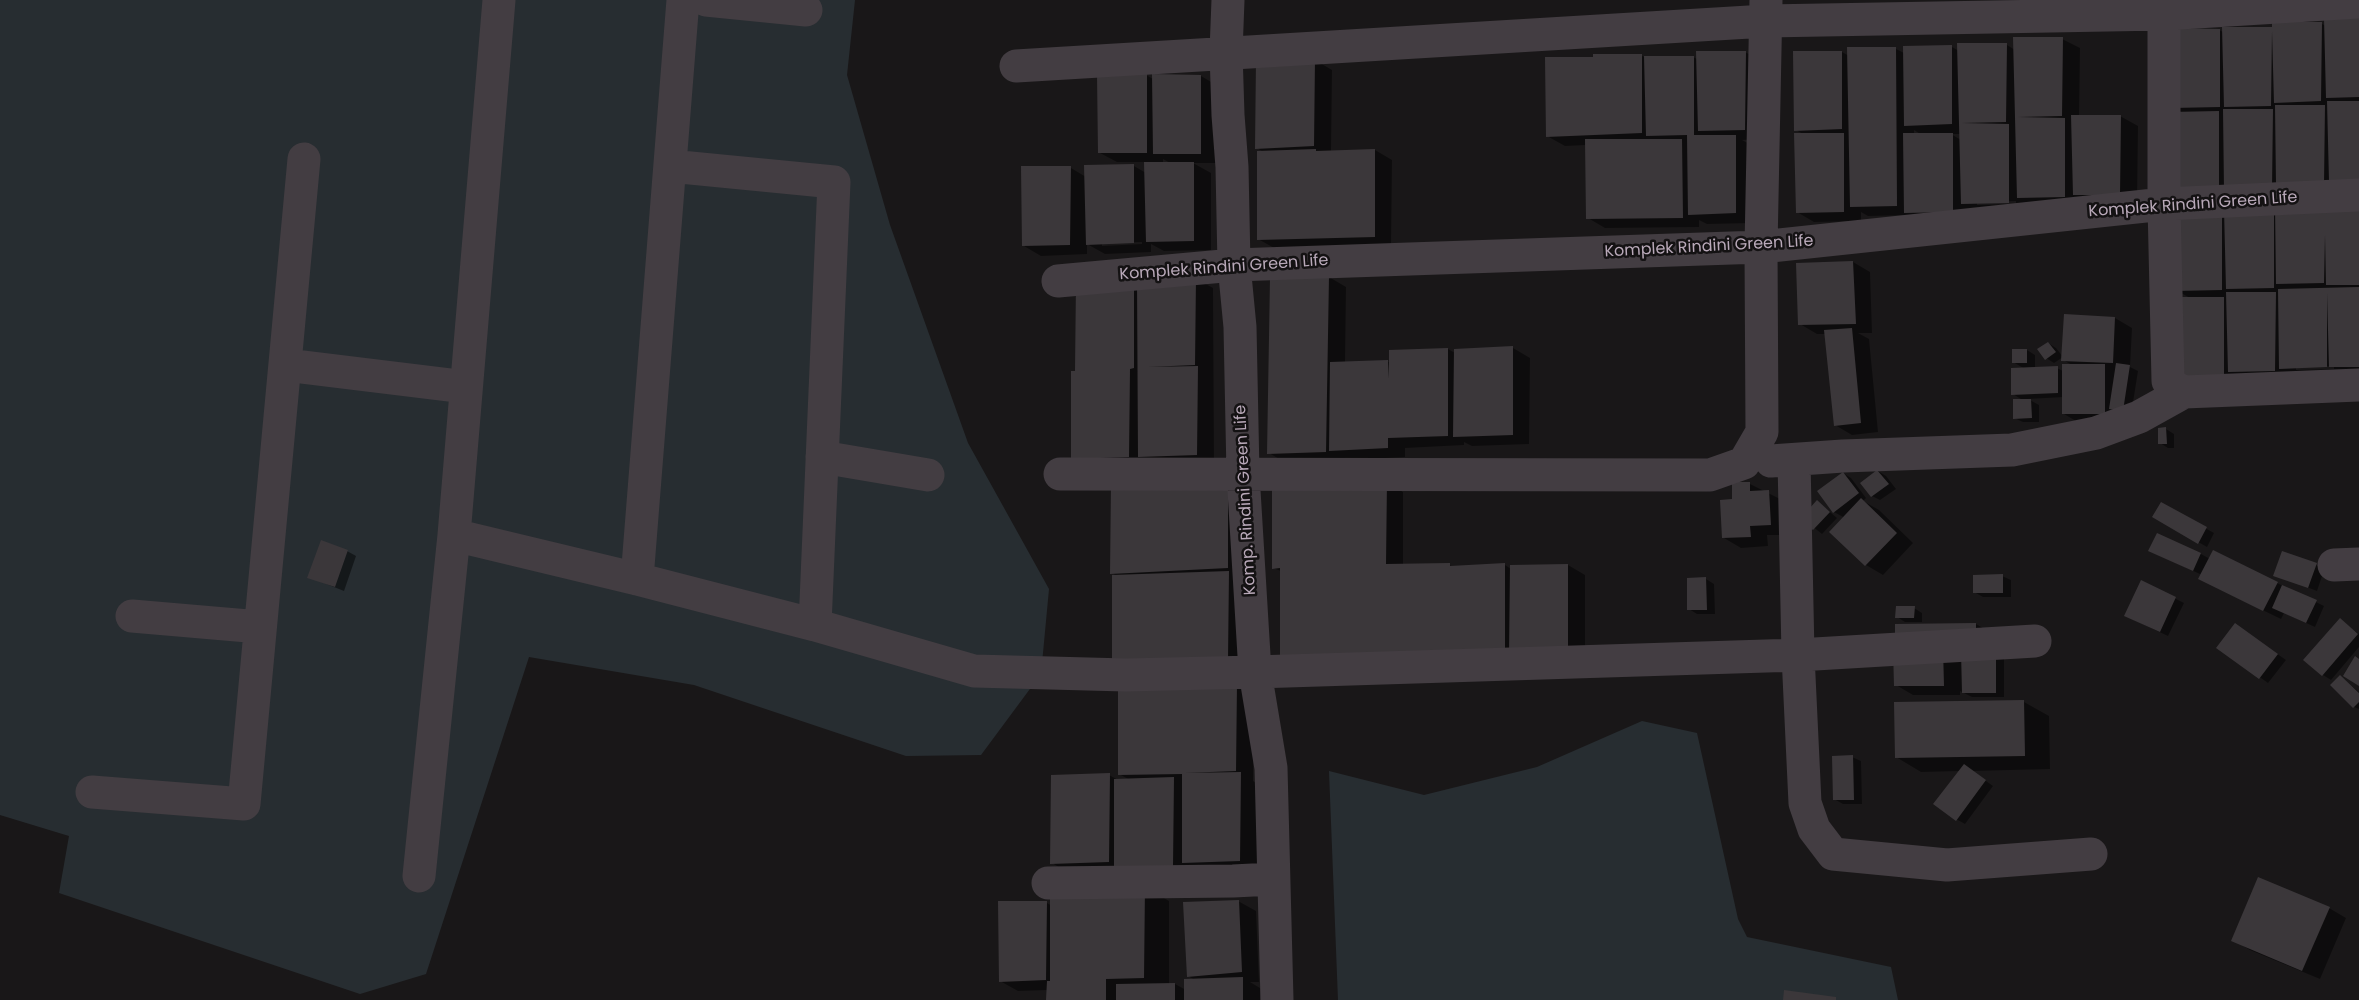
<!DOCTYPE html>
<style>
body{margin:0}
canvas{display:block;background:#191718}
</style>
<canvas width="2359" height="1000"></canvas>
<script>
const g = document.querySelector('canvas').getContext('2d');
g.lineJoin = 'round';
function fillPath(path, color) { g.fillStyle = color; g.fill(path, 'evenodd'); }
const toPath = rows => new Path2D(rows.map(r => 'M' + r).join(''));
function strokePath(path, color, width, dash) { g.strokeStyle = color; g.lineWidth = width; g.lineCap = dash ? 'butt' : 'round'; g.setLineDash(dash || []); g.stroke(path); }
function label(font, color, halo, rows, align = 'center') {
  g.font = font + ' Poppins,sans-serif'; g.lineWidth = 5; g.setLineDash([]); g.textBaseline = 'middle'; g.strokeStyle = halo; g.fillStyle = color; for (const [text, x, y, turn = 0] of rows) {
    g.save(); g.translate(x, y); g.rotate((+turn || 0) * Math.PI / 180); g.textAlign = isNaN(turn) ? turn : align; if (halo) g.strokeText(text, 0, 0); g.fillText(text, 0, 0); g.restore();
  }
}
fillPath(toPath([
 [0,0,855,0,847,75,890,225,968,443,1049,589,1041,674,981,755,906,756,694,685,529,657,426,974,360,994,59,893,69,836,0,815],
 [1642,721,1697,733,1738,919,1747,937,1891,967,1898,1000,1338,1000,1329,771,1424,795,1537,767]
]), '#272d31');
fillPath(toPath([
 [2359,18,2359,190,2190,201,2183,113,2173,107,2219,30,2223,32,2322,24,2326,26],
 [2062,39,2080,48,2079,117,2120,116,2138,126,2137,204,2035,207,2025,202,2025,212,1980,213,1970,208,1970,221,1910,215,1868,216,1861,212,1861,221,1814,222,1797,212,1803,134,1796,130,1842,52,1849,56,1896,49,1904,53,1952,47,1959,51,2007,45,2015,50],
 [1914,130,1922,135,1914,135],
 [1951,134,1961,134,1961,140],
 [2016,201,2016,204,1977,205,1977,202],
 [1745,52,1763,62,1762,139,1742,140,1753,146,1753,223,1707,224,1699,220,1699,227,1605,228,1588,218,1586,145,1565,146,1547,136,1642,56,1645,57,1693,57,1697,59],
 [1315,60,1332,70,1331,151,1375,150,1392,160,1391,246,1276,249,1258,239,1265,153,1257,148],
 [1146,75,1153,79,1201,76,1218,86,1218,163,1193,163,1211,173,1211,250,1164,251,1151,244,1151,252,1105,254,1087,244,1087,254,1041,256,1024,246,1071,168,1086,177,1134,166,1146,173,1146,162,1117,162,1100,153],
 [1163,159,1172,164,1163,164],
 [1142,242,1142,244,1102,246,1102,243],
 [2359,207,2359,376,2195,386,2190,298,2176,290,2174,213],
 [2334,366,2334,369,2296,370,2296,367],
 [1853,262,1870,272,1872,333,1858,333,1869,339,1878,432,1852,435,1835,425,1826,334,1817,334,1800,324],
 [1329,277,1346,287,1345,363,1391,362,1448,349,1455,353,1513,348,1530,358,1529,444,1472,446,1464,442,1464,445,1405,448,1405,457,1347,460,1343,458,1343,461,1286,463,1269,453],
 [1195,278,1213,288,1214,464,1090,468,1076,372,1077,284],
 [2065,315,2115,318,2132,328,2130,367,2138,371,2131,415,2081,424,2064,414,2064,397,2028,399,2039,405,2039,422,2023,422,2014,418,2024,401,2013,394,2025,369,2013,362,2027,350,2035,355,2035,369,2057,368,2063,371,2074,366,2063,360],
 [2048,343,2056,348,2063,357,2054,363,2046,358],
 [2166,429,2174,434,2174,448,2168,448,2160,443],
 [1878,471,1886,476,1896,489,1880,500,1872,496],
 [1843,473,1851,478,1866,498,1863,501,1879,510,1913,543,1883,575,1866,565,1845,518,1834,512],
 [1228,481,1245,668,1130,674,1119,577,1112,573],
 [1386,482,1403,492,1403,566,1449,565,1453,567,1505,565,1511,569,1568,565,1585,575,1585,661,1528,664,1273,568],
 [1750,484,1786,502,1788,535,1767,535,1768,546,1741,548,1724,538,1733,501],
 [1818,502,1837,518,1822,534,1802,518],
 [2162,504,2214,533,2207,547,2154,517],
 [347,551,356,556,344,591,309,577],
 [2201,554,2210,559,2277,583,2324,606,2315,627,2284,613,2281,619,2217,588,2202,575,2159,555],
 [2316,565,2324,570,2317,591,2275,575],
 [2002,576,2011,580,2011,597,1983,597,1974,592],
 [1706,579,1714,584,1715,614,1697,614,1689,609],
 [2142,582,2184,603,2168,636,2134,620],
 [1914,608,1922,613,1922,622,1905,622,1897,617],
 [2340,620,2359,634,2359,647,2331,680,2323,675],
 [1976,624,1993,634,2004,657,2004,697,1972,697,1960,691,1960,695,1913,695,1896,685],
 [2236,625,2286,660,2268,683,2219,648],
 [2341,677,2359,692,2359,709,2354,707],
 [1237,685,1254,694,1253,781,1258,784,1257,870,1069,873,1052,863,1109,775,1120,781,1130,780,1119,774],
 [2024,702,2049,716,2050,769,1972,771,1993,786,1965,824,1956,819,1960,771,1921,772,1896,757],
 [1852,757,1861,761,1862,804,1843,804,1834,799],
 [1144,886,1169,901,1169,984,1175,984,1186,990,1195,980,1188,976,1238,901,1256,911,1259,982,1250,982,1260,988,1260,1000,1048,1000,1048,990,1018,991,1000,981,1047,903,1052,906],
 [2329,908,2346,918,2320,979,2250,950,2233,940]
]), '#0007');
fillPath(toPath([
 [2324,18,2359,18,2359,97,2326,98],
 [2272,22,2322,22,2321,101,2274,103,2272,31,2271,106,2224,107,2222,27,2272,27],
 [2170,28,2220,29,2220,107,2172,108],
 [2013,37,2063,37,2062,116,2018,117,2065,118,2065,197,2017,198],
 [1957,43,2007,43,2006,122,1962,123,2009,124,2009,203,1961,204],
 [1952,45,1952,124,1904,126,1903,46],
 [1847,47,1896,47,1897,206,1850,207],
 [1696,51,1746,51,1745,130,1698,131],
 [1793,51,1842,51,1842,129,1794,131],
 [1593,54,1642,54,1642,133,1546,137,1545,57,1593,57],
 [1644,56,1694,56,1694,135,1736,135,1736,213,1688,215,1687,135,1646,136],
 [1315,58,1314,146,1255,149,1256,60],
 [1097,74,1147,74,1147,153,1098,153],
 [1152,74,1201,75,1201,154,1153,154],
 [2327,101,2359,101,2359,180,2329,181],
 [2275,105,2325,105,2324,184,2276,185],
 [2223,109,2273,109,2272,188,2224,190],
 [2219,111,2219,190,2171,192,2170,112],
 [2071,115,2121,115,2120,195,2073,195],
 [1794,133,1844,133,1844,212,1796,213],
 [1903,133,1953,133,1953,212,1904,213],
 [1585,139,1682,139,1683,218,1586,219],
 [1316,149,1316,151,1375,149,1375,237,1257,240,1257,151],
 [1144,162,1194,162,1194,241,1146,242],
 [1134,164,1134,243,1086,245,1084,165],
 [1021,166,1071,166,1070,245,1022,246],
 [2275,205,2359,205,2359,285,2326,285,2325,235,2324,283,2276,284],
 [2224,209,2274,209,2274,288,2226,289],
 [2173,211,2222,211,2222,290,2174,291],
 [1853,261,1856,324,1798,325,1796,263],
 [1329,276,1326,452,1267,454,1270,278],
 [1196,277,1195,365,1148,367,1198,366,1197,455,1138,457,1137,279],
 [1134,280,1134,368,1130,369,1129,457,1071,459,1071,371,1075,371,1076,282],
 [2359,287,2359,367,2329,367,2327,293,2327,367,2279,369,2278,289],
 [2226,292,2276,292,2275,371,2228,372],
 [2175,297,2224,297,2224,376,2176,377],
 [2064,314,2115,317,2113,363,2061,361],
 [1852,328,1861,423,1834,426,1824,330],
 [2048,342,2056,352,2045,360,2037,349],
 [1513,346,1513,435,1453,437,1454,349],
 [1448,348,1448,436,1388,438,1388,448,1329,451,1330,362,1388,360,1389,379,1389,350],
 [2012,349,2027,349,2027,363,2012,363],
 [2116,363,2130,365,2123,411,2109,409],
 [2062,364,2105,364,2105,414,2062,414],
 [2058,366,2058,393,2011,395,2011,368],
 [2013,399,2031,399,2032,418,2013,419],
 [2166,427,2167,444,2158,444,2158,428],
 [1877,470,1889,484,1871,497,1860,483],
 [1843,472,1859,493,1833,513,1817,491],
 [1228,480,1228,568,1110,574,1111,485],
 [1272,480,1387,480,1386,564,1450,563,1450,566,1505,563,1505,652,1280,658,1280,568,1272,569],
 [1732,482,1750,482,1750,491,1769,490,1771,525,1750,526,1751,537,1722,538,1720,500,1732,499],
 [1861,498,1897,533,1865,566,1829,532],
 [1817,500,1830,512,1813,530,1800,519],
 [2161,502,2207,527,2198,544,2152,517],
 [2157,533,2201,553,2193,571,2148,551],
 [321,540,348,550,335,587,307,578],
 [2213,550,2278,582,2263,611,2198,579],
 [2282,551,2317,563,2308,588,2273,576],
 [1568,564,1568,652,1509,655,1510,565],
 [1229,571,1228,659,1112,665,1112,575],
 [2003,574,2003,593,1973,593,1973,575],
 [1706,577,1707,610,1687,610,1687,578],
 [2141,580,2176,597,2160,632,2124,616],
 [2282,585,2317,600,2306,623,2272,608],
 [1896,606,1915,606,1914,618,1895,618],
 [2340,618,2358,634,2322,676,2303,660],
 [1976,623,1976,644,1895,645,1895,624],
 [2235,623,2278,654,2259,679,2216,648],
 [1893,648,1943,648,1944,686,1894,686],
 [1961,651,1996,651,1996,693,1962,693],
 [2355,656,2359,659,2359,686,2343,676],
 [2340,675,2359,693,2359,702,2353,708,2330,685],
 [1237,683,1236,771,1185,773,1241,772,1240,861,1182,863,1182,774,1118,775,1118,686],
 [2024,700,2025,756,1895,758,1894,702],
 [1853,755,1854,800,1833,800,1832,756],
 [1964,764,1986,780,1956,821,1933,804],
 [1110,773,1109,862,1050,864,1051,775],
 [1174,777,1173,866,1114,868,1114,779],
 [2258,877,2330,907,2302,971,2231,941],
 [1145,885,1144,978,1106,979,1106,1000,1046,1000,1047,981,1050,981,1050,890],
 [1239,900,1242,972,1187,977,1183,902],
 [998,901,1047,901,1046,980,999,982],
 [1243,977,1243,1000,1184,1000,1184,979],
 [1175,983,1175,1000,1116,1000,1116,984],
 [1784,990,1836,997,1836,1000,1783,1000]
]), '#3b373a');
strokePath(toPath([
 [706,0,806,10],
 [1228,0,1226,52,1228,115,1232,167,1234,265,1240,327,1243,474,1255,672,1271,768,1277,1000],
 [2164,0,2164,204,2168,381,2172,386,2184,392,2359,385],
 [1016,66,1766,21,2164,14,2359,2],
 [670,166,834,182,815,625],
 [1058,281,1234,265,1761,247,2164,204,2359,195],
 [286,365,466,387],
 [822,457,928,475],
 [1794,460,1798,655,1805,803,1814,829,1833,854,1947,865,2091,854],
 [1771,461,1843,456,2012,450,2096,433,2139,417,2184,392],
 [1060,474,1710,475,1744,463,1762,432,1761,247,1766,0],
 [454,535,637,579,815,625,974,671,1126,675,1255,672,1798,655,2035,641],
 [2334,565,2359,564],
 [637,579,683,0],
 [132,616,260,627],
 [92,792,244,804,304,159],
 [419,876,454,535,499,0],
 [1048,883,1233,881,1273,879]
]), '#433d42', 33);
label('16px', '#b9a9b9', '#141213', [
 ["Komplek Rindini Green Life",2193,205,-4],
 ["Komplek Rindini Green Life",1709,247,-3],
 ["Komplek Rindini Green Life",1224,268,-4],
 ["Komp. Rindini Green Life",1246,500,-93]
]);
</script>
